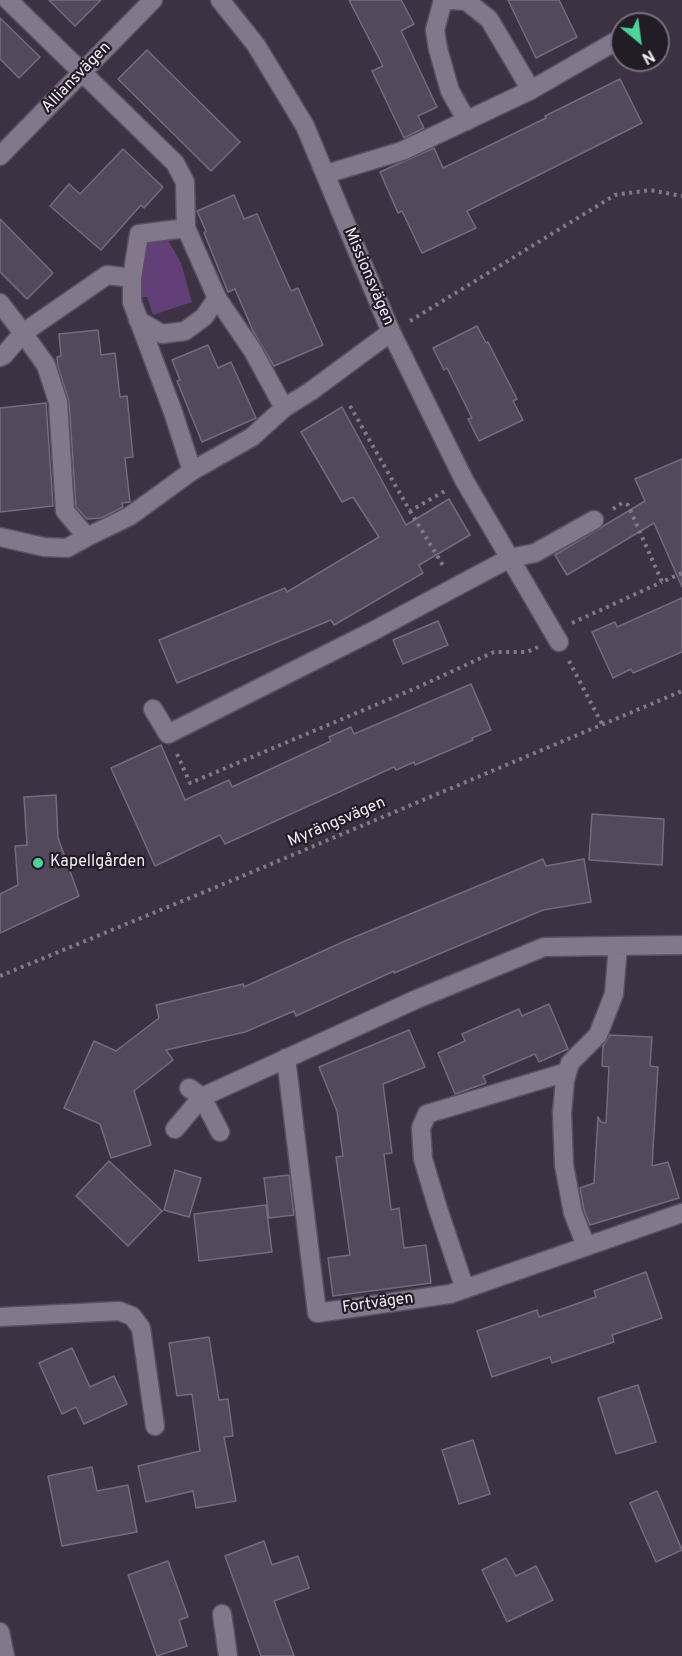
<!DOCTYPE html>
<meta charset="utf-8">
<style>
body{margin:0}
#map{position:relative;width:682px;height:1656px;overflow:hidden;background:#3d3244;font-family:Overpass,sans-serif}
canvas{display:block}
.north{position:absolute;left:610px;top:12px;width:60px;height:60px;box-sizing:border-box;background:#211c25;border:2px solid #756f7a;border-radius:50%;rotate:151deg;font-size:16px;font-weight:700;line-height:24px;text-align:center;color:#f4ecf9}
.north::after{content:'';display:block;margin:auto;width:21px;height:27px;background:#4cd39a;clip-path:polygon(50% 0,100% 100%,50% 72%,0 100%)}
</style>
<div id="map">
<canvas width="682" height="1656"></canvas>
<div class="north">N</div>
</div>
<script>
const g = document.querySelector('canvas').getContext('2d');
g.lineJoin = 'round';
function fillPath(path, color) { g.fillStyle = color; g.fill(path, 'evenodd'); }
const toPath = rows => new Path2D(rows.map(r => 'M' + r).join(''));
function strokePath(path, color, width, dash) { g.strokeStyle = color; g.lineWidth = width; g.lineCap = dash ? 'butt' : 'round'; g.setLineDash(dash || []); g.stroke(path); }
function label(font, color, halo, rows, align = 'center') {
  g.font = font + ' Overpass,sans-serif'; g.lineWidth = 4.5; g.setLineDash([]); g.textBaseline = 'middle'; g.strokeStyle = halo; g.fillStyle = color; for (const [text, x, y, turn = 0] of rows) {
    g.save(); g.translate(x, y); g.rotate((+turn || 0) * Math.PI / 180); g.textAlign = isNaN(turn) ? turn : align; if (halo) g.strokeText(text, 0, 0); g.fillText(text, 0, 0); g.restore();
  }
}
fillPath(toPath([
 [165,235,181,263,192,302,153,315,147,297,138,297,143,242]
]), '#633f78');
const building = toPath([
 [49,0,101,0,75,26,49,0],
 [349,0,401,0,414,24,401,31,437,107,418,116,424,128,404,138,372,71,383,66,349,0],
 [508,0,559,0,577,37,536,58,508,0],
 [0,18,40,57,19,78,0,59,0,18],
 [147,50,240,142,211,171,118,79,147,50],
 [620,79,642,123,467,211,476,228,422,253,402,211,398,213,380,172,434,148,443,168,546,118,545,116,620,79],
 [123,149,163,187,144,208,141,205,101,250,50,206,69,184,80,194,123,149],
 [234,195,244,219,257,214,291,291,298,288,323,345,274,366,254,333,235,289,228,292,204,233,206,231,197,211,234,195],
 [0,219,53,273,27,299,0,272,0,219],
 [477,326,486,343,488,342,517,399,513,401,523,420,479,441,468,419,472,418,447,368,444,370,433,348,477,326],
 [98,330,101,355,115,353,120,397,127,396,133,457,125,458,130,502,122,503,123,507,101,518,87,519,76,507,69,401,58,367,57,357,61,356,59,334,98,330],
 [208,345,218,368,231,362,256,418,202,442,177,381,180,380,172,360,208,345],
 [46,403,53,506,0,512,0,408,46,403],
 [342,407,406,525,449,499,470,535,419,565,423,573,334,625,331,620,177,683,159,640,285,588,287,592,379,537,353,497,342,502,301,432,342,407],
 [682,459,682,587,654,523,567,575,555,555,645,501,635,479,682,459],
 [682,598,682,652,633,673,631,669,613,678,592,632,615,622,617,627,682,598],
 [438,621,448,645,403,664,393,640,438,621],
 [471,684,491,730,472,738,473,740,415,765,414,762,396,770,394,767,225,844,220,835,155,866,111,768,161,745,185,800,229,780,232,787,331,741,329,737,351,727,354,734,471,684],
 [56,795,58,838,79,896,0,933,0,894,18,885,15,846,27,845,24,797,56,795],
 [592,814,664,819,662,865,589,860,592,814],
 [543,859,546,866,584,859,591,902,543,910,394,973,394,971,296,1016,294,1011,245,1032,166,1050,173,1060,134,1091,151,1145,111,1158,100,1124,64,1108,94,1041,116,1051,159,1018,156,1005,243,984,244,987,345,941,543,859],
 [549,1004,568,1049,539,1062,535,1054,483,1076,486,1083,455,1094,438,1053,465,1041,462,1034,519,1009,522,1016,549,1004],
 [409,1030,425,1067,383,1084,392,1153,384,1154,391,1210,399,1208,404,1248,426,1245,431,1283,333,1296,328,1258,350,1255,336,1157,343,1156,337,1111,319,1067,409,1030],
 [610,1035,652,1037,650,1066,658,1067,652,1166,668,1162,679,1198,590,1225,584,1210,580,1188,594,1183,598,1117,601,1122,606,1123,609,1067,602,1066,603,1046,610,1035],
 [109,1161,162,1211,128,1246,76,1196,109,1161],
 [175,1170,201,1178,189,1217,164,1210,175,1170],
 [289,1175,294,1215,269,1218,264,1178,289,1175],
 [266,1205,272,1252,199,1261,194,1214,266,1205],
 [646,1272,662,1318,612,1335,614,1342,552,1363,550,1357,492,1377,477,1331,537,1310,539,1317,596,1297,594,1291,646,1272],
 [209,1337,219,1400,228,1399,233,1436,224,1437,236,1501,196,1508,193,1491,146,1502,138,1466,200,1451,192,1394,177,1396,169,1343,209,1337],
 [72,1348,90,1387,114,1376,127,1404,84,1424,76,1407,62,1414,39,1363,72,1348],
 [638,1385,656,1442,616,1454,598,1398,638,1385],
 [473,1440,490,1494,459,1504,442,1450,473,1440],
 [92,1467,97,1491,128,1485,137,1532,62,1546,48,1476,92,1467],
 [657,1491,682,1550,656,1562,630,1503,657,1491],
 [264,1541,272,1565,298,1556,309,1588,274,1601,294,1656,261,1656,225,1556,264,1541],
 [506,1558,516,1576,536,1566,553,1600,507,1622,482,1570,506,1558],
 [168,1561,188,1617,179,1620,187,1646,157,1656,128,1575,168,1561]
]);
fillPath(building, '#54485c');
strokePath(building, '#776a7f', 1.5);
const minor = toPath([
 [8,0,175,163,185,182,186,228,217,298,253,351,284,408,311,391,391,332],
 [220,0,256,45,305,126,391,332,464,480,559,642],
 [443,0,435,30,438,49,450,91,467,121],
 [451,0,466,1,489,19,531,90],
 [0,156,153,0],
 [326,174,402,151,531,90,616,41],
 [186,228,139,234,132,278,132,302,173,412,192,471,252,437,284,408],
 [0,303,23,333,107,275,132,278],
 [138,320,162,334,185,331,204,317,217,298],
 [0,357,4,355,23,333,46,365,58,402,65,511,87,537,130,516,192,471],
 [0,537,44,547,67,548,87,537],
 [153,709,168,734,373,631,510,558,535,553,594,520],
 [286,1058,317,1313,450,1294,682,1213],
 [189,1088,202,1097,220,1132],
 [175,1129,202,1097,417,999,544,947,682,945],
 [586,1246,573,1213,564,1165,562,1113,565,1080,570,1063,598,1035,614,994,618,946],
 [465,1289,438,1209,423,1159,421,1128,427,1114,567,1072],
 [0,1317,119,1311,132,1316,141,1328,155,1426],
 [222,1614,228,1656]
]);
const tertiary = toPath([
 [0,1632,5,1656]
]);
strokePath(minor, '#5a5061', 21);
strokePath(tertiary, '#5a5061', 21);
strokePath(toPath([
 [410,321,615,195,650,190,682,196],
 [350,406,410,511,445,491],
 [613,509,622,503,628,505,662,582,682,573],
 [410,511,444,567],
 [572,623,662,582],
 [569,661,602,724],
 [177,754,190,783,416,688,494,652,527,652,538,647],
 [0,976,214,888,682,691]
]), '#827888', 4, [3, 4.5]);
strokePath(minor, '#83778c', 18);
strokePath(tertiary, '#83778c', 18);
for (const [x, y, r, color] of [
 [38,863,6,"#4cd39a"]
]) { const dot = new Path2D(); dot.arc(x, y, r, 0, 2 * Math.PI); g.fillStyle = color; g.fill(dot); strokePath(dot, '#211c25', 2); }
label('16px', '#f4ecf9', '#211c25', [
 ["Alliansvägen",77,78,-46],
 ["Missionsvägen",368,277,67],
 ["Myrängsvägen",337,823,-23],
 ["Fortvägen",378,1304,-8]
]);
label('16px', '#f4ecf9', '#211c25', [
 ["Kapellgården",50,863]
], 'left');
</script>
